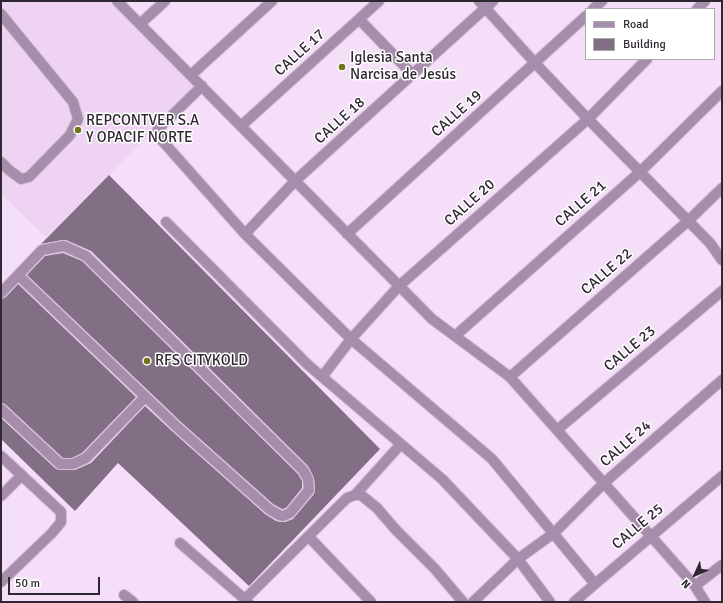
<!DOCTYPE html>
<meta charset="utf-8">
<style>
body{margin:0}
#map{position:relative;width:723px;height:603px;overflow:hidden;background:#f5dff8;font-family:Signika,sans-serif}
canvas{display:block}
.frame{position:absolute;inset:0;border:2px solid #2f2731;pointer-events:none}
.legend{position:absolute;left:585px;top:8px;width:130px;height:52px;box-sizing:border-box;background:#fff;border:1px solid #aca9ad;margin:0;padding:5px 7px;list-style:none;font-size:12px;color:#2f2731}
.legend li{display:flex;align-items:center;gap:8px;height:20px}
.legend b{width:20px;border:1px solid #aca9ad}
.north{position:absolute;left:675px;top:555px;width:40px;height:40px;-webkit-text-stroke:3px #fff;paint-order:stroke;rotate:225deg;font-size:11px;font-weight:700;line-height:16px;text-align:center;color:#2f2731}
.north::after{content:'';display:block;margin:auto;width:14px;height:18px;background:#2f2731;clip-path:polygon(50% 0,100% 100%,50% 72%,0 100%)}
.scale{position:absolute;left:8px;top:577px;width:92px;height:18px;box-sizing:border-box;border:2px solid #2f2731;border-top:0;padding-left:5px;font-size:12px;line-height:14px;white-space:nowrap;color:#2f2731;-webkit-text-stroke:3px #fff;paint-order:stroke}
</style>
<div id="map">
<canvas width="723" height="603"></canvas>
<div class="frame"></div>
<ul class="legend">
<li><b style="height:5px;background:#a78dac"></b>Road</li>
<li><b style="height:11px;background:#826e85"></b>Building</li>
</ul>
<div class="north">N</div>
<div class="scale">50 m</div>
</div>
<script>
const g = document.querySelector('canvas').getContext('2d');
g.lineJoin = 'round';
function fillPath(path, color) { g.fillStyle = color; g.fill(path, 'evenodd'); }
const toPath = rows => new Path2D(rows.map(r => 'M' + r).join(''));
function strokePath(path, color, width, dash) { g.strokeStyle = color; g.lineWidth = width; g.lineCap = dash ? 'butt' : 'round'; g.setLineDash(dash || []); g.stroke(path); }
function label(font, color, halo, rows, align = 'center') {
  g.font = font + ' Signika,sans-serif'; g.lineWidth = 3; g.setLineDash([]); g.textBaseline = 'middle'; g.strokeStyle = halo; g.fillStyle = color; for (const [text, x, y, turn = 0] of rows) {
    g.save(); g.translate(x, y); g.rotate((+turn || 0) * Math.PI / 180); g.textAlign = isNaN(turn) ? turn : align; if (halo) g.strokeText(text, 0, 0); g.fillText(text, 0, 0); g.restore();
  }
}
fillPath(toPath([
 [1,1,116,1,200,86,46,237,1,194]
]), '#eed3f2');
fillPath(toPath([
 [109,175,380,449,249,586,118,463,75,511,1,439,1,418,56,469,60,470,75,470,91,463,145,406,173,432,265,514,276,521,281,522,285,522,293,519,314,494,315,489,314,478,308,466,91,251,66,240,63,240,41,244],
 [63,253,82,261,298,474,302,481,302,488,286,508,282,509,273,504,181,422,27,275,45,256],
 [18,284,136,397,82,453,72,458,63,458,5,404,1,403,1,299,6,297]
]), '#826e85');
const minor = toPath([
 [117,1,432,319,510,377,695,586,705,602],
 [479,1,535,63,588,119,710,243,722,260],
 [593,9,602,1],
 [697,9,705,1],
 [1,14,73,102,78,119,70,135,29,177,21,179,9,170,1,162],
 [359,19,413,75],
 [140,24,165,1],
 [191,75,272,1],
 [202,86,158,129,157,132,158,136,245,234,351,339,492,459,595,584],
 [241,126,379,1],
 [166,222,307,364,442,479,518,559,550,602],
 [245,234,295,181,493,1],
 [347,234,586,16],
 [1,293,42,250,64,246,86,256,303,470,308,479,309,490,290,513,283,516,279,515,269,509,177,427,18,275],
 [455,336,640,172,722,91],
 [322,377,351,339,399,286,588,119,647,59],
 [510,377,688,221,722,188],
 [1,409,60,464,73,464,86,458,145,397],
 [557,430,722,291],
 [1,456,61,512,61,522,52,533,1,582],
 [355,495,401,444],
 [1,496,22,475],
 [309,537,371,602],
 [180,543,248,602],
 [695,586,722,565],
 [124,595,133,602],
 [245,599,347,498,355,495,361,495,377,508,396,530,435,569,463,602],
 [473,602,518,559,554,533,604,483,722,380],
 [574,602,595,584,722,476]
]);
strokePath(minor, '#d1bed4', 12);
strokePath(minor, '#a78dac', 10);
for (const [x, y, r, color] of [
 [342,67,4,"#71741b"],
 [78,130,4,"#71741b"],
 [147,361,4,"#71741b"]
]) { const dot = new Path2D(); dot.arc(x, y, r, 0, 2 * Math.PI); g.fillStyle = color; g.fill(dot); strokePath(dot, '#fff', 1.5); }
label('15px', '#2f2731', '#fff', [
 ["CALLE 17",300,53,-42],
 ["CALLE 19",457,114,-42],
 ["CALLE 18",340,121,-42],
 ["CALLE 20",470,203,-42],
 ["CALLE 21",581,204,-41],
 ["CALLE 22",607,272,-41],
 ["CALLE 23",630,349,-40],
 ["CALLE 24",626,444,-41],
 ["CALLE 25",638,527,-40]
]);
label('15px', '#2f2731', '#fff', [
 ["Iglesia Santa",350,58],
 ["Narcisa de Jesús",350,75],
 ["REPCONTVER S.A",86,121],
 ["Y OPACIF NORTE",86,138],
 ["RFS CITYKOLD",155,361]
], 'left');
</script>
